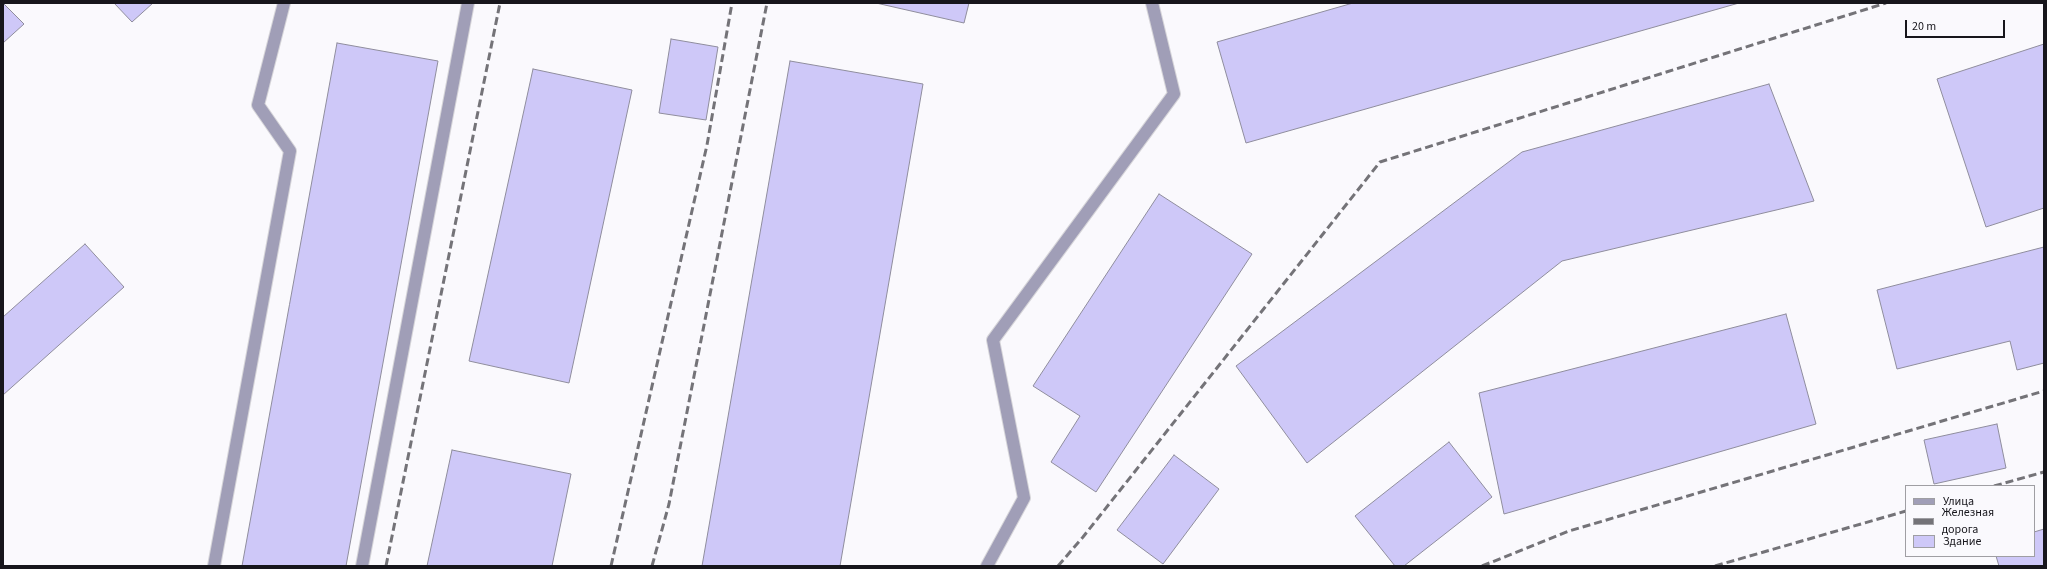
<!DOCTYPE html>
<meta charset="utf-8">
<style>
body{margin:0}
#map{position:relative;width:2047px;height:569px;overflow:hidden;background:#faf9fd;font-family:"Source Sans 3",sans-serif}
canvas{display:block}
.frame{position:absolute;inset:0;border:4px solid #17161c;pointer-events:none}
.legend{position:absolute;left:1905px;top:485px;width:130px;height:72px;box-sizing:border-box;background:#faf9fd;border:1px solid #9f9ea3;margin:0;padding:5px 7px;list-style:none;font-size:12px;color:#17161c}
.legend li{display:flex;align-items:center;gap:8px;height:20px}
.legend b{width:20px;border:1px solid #9f9ea3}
.scale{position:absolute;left:1905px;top:20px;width:100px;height:18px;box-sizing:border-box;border:2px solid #17161c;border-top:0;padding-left:5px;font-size:12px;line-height:14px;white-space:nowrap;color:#17161c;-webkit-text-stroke:3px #faf9fd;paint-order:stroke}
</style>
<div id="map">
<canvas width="2047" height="569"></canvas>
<div class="frame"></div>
<ul class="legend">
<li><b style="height:5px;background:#a09eb7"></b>Улица</li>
<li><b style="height:5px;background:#747378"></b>Железная дорога</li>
<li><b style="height:11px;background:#cec8f8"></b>Здание</li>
</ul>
<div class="scale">20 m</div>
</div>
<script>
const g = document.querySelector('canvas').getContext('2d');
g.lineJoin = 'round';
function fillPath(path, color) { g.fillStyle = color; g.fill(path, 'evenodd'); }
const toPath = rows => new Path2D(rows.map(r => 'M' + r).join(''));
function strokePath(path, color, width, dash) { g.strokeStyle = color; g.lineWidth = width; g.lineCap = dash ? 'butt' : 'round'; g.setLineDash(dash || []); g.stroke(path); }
const building = toPath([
 [3,3,24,24,3,43,3,3],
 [114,3,153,3,132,22,114,3],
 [876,3,969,3,964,23,876,3],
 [1353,3,1739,3,1246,143,1217,42,1353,3],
 [671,39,718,47,706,120,659,113,671,39],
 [337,43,438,61,346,566,242,566,337,43],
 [2044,44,2044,208,1986,227,1937,79,2044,44],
 [790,61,923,84,840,566,702,566,790,61],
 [533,69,632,90,569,383,469,361,533,69],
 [1769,84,1814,201,1562,261,1307,463,1236,366,1522,152,1769,84],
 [1159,194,1252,254,1096,492,1051,462,1080,416,1033,386,1159,194],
 [85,244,124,287,3,395,3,317,85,244],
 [2044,247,2044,363,2017,370,2010,341,1897,369,1877,290,2044,247],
 [1786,314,1816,424,1504,514,1479,393,1786,314],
 [1997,424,2006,468,1934,484,1924,440,1997,424],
 [1449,442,1492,497,1404,566,1395,566,1355,516,1449,442],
 [452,450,571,474,552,566,427,566,452,450],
 [1174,455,1219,489,1163,564,1117,530,1174,455],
 [2044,529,2044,566,1999,566,1996,556,2034,556,2034,532,2044,529]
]);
fillPath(building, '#cec8f8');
strokePath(building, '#8f8d9d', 1);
const minor = toPath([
 [214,566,290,151,258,105,284,3],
 [362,566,468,3],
 [987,566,1024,498,993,340,1174,94,1152,3]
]);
strokePath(minor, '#d6d5d9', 14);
strokePath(minor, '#a09eb7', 12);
strokePath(toPath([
 [1994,486,2044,472],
 [386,566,500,3],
 [611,566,707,145,732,3],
 [652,566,669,504,767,3],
 [1058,566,1083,537,1380,162,1886,3],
 [1482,566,1569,531,2044,391],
 [1715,566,1906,511]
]), '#747378', 3, [8, 4]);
</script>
